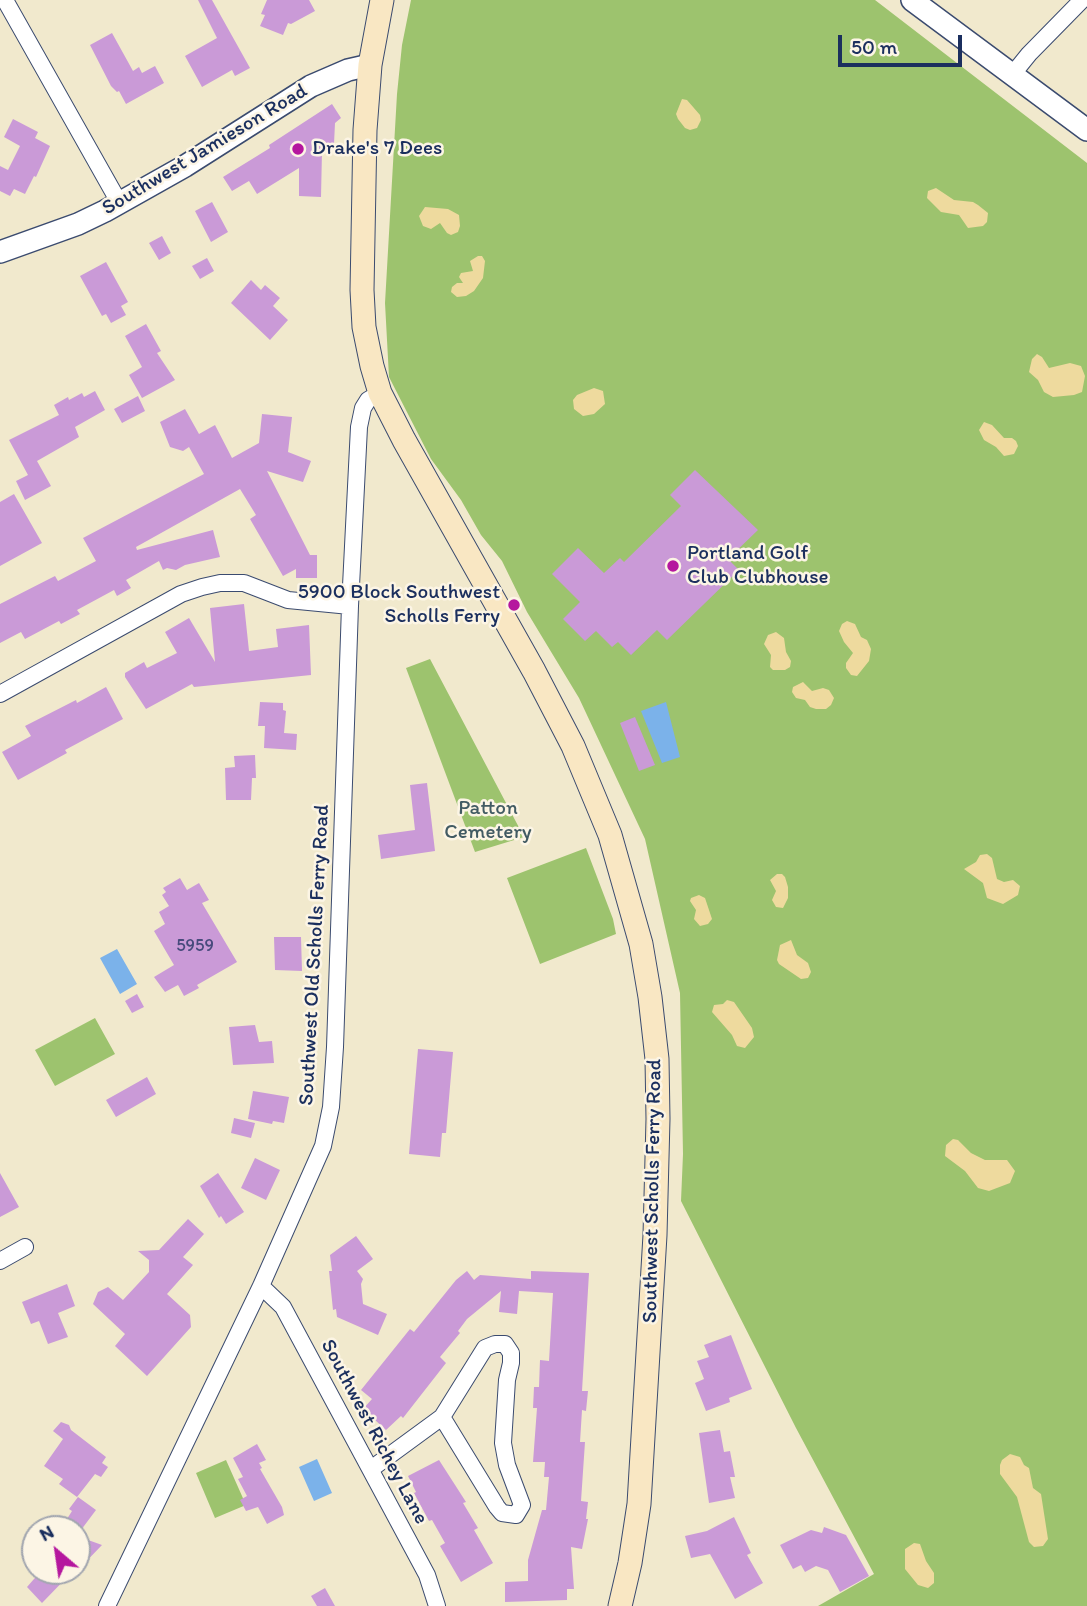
<!DOCTYPE html>
<style>
body{margin:0}
#map{position:relative;width:1087px;height:1606px;overflow:hidden;background:#f1e9cd;font-family:Itim,sans-serif}
canvas{display:block}
.north{position:absolute;left:21px;top:1515px;width:70px;height:70px;box-sizing:border-box;background:#fcf5e5;border:2px solid #a2a6af;border-radius:50%;rotate:331deg;font-size:19px;font-weight:700;line-height:28px;text-align:center;color:#1b2f5e}
.north::after{content:'';display:block;margin:auto;width:24px;height:32px;background:#b5179e;clip-path:polygon(50% 0,100% 100%,50% 72%,0 100%)}
.scale{position:absolute;left:838px;top:35px;width:124px;height:32px;box-sizing:border-box;border:4px solid #1b2f5e;border-top:0;padding-left:9px;font-size:21px;line-height:24px;white-space:nowrap;color:#1b2f5e;-webkit-text-stroke:5px #fcf5e5;paint-order:stroke}
</style>
<div id="map">
<canvas width="1087" height="1606"></canvas>
<div class="north">N</div>
<div class="scale">50 m</div>
</div>
<script>
const g = document.querySelector('canvas').getContext('2d');
g.lineJoin = 'round';
function fillPath(path, color) { g.fillStyle = color; g.fill(path, 'evenodd'); }
const toPath = rows => new Path2D(rows.map(r => 'M' + r).join(''));
function strokePath(path, color, width, dash) { g.strokeStyle = color; g.lineWidth = width; g.lineCap = dash ? 'butt' : 'round'; g.setLineDash(dash || []); g.stroke(path); }
function label(font, color, halo, rows, align = 'center') {
  g.font = font + ' Itim,sans-serif'; g.lineWidth = 5; g.setLineDash([]); g.textBaseline = 'middle'; g.strokeStyle = halo; g.fillStyle = color; for (const [text, x, y, turn = 0] of rows) {
    g.save(); g.translate(x, y); g.rotate((+turn || 0) * Math.PI / 180); g.textAlign = isNaN(turn) ? turn : align; if (halo) g.strokeText(text, 0, 0); g.fillText(text, 0, 0); g.restore();
  }
}
fillPath(toPath([
 [411,0,875,0,1087,163,1087,1606,818,1606,874,1574,796,1428,681,1201,683,1154,680,993,645,839,579,698,527,612,502,561,481,535,461,500,431,459,389,377,385,303,397,94,402,45],
 [430,659,524,837,475,852,406,668],
 [586,848,613,919,616,934,540,964,507,878],
 [95,1018,115,1054,55,1086,35,1050],
 [226,1460,246,1505,215,1518,196,1473]
]), '#9dc36e');
fillPath(toPath([
 [682,99,687,100,700,115,701,120,697,128,690,130,685,128,678,119,676,114],
 [936,188,954,200,973,202,978,205,988,213,987,222,983,226,968,228,959,215,941,212,927,198,928,191],
 [425,207,448,209,459,215,460,226,458,232,451,235,447,233,440,223,431,229,423,226,419,216],
 [478,256,482,256,485,261,483,278,474,291,466,296,457,297,451,292,452,287,457,283,463,283,459,277,461,273,473,271,470,261],
 [1037,354,1042,357,1049,368,1070,363,1081,366,1085,376,1082,392,1074,395,1053,397,1044,392,1038,380,1029,372,1032,359],
 [594,388,603,391,605,404,594,414,583,416,574,409,573,400,577,395],
 [984,422,992,425,1004,438,1012,438,1016,441,1018,446,1014,454,1004,456,996,447,984,440,979,430],
 [847,621,855,624,861,637,867,640,871,649,869,661,857,676,851,675,846,668,846,663,853,653,844,642,839,631,842,624],
 [776,632,784,638,786,652,791,661,790,667,785,670,773,670,770,667,771,655,764,644,768,635],
 [803,682,812,691,823,688,829,690,834,698,831,705,826,709,816,709,810,707,805,700,796,698,792,692,793,687],
 [987,854,992,858,997,879,1004,882,1013,880,1020,886,1018,895,1003,904,987,898,983,883,964,869,976,862,980,855],
 [777,874,782,874,785,877,788,887,788,898,783,908,776,907,772,900,776,891,770,880],
 [699,895,705,898,712,919,708,924,700,926,694,919,696,910,690,901,691,898],
 [791,940,797,955,808,963,811,972,808,978,801,979,779,964,777,960,780,945],
 [727,1000,734,1002,752,1028,754,1037,745,1048,737,1046,732,1035,712,1012,714,1005,723,1004],
 [953,1139,958,1140,971,1153,985,1160,1007,1160,1015,1171,1010,1183,989,1191,978,1188,965,1171,945,1156,946,1145],
 [1010,1454,1020,1457,1024,1465,1029,1468,1033,1488,1041,1494,1048,1539,1043,1546,1034,1547,1029,1542,1017,1497,1000,1474,1000,1465,1002,1460],
 [914,1543,920,1544,926,1561,934,1573,934,1583,928,1588,918,1585,905,1569,905,1549]
]), '#eeda9e');
fillPath(toPath([
 [666,702,680,757,662,763,641,711],
 [117,949,137,984,120,994,100,958],
 [317,1459,332,1493,314,1501,299,1467]
]), '#7bb2ea');
fillPath(toPath([
 [198,0,212,0,250,68,235,76,232,70,202,87,185,56,217,38],
 [267,0,309,0,315,11,291,24,288,23,283,35,260,26,265,15,261,14],
 [112,33,133,71,139,67,142,73,155,66,164,83,126,104,119,91,117,92,111,86,90,45],
 [332,104,341,118,335,123,334,144,322,151,321,197,299,196,299,168,257,194,249,181,232,191,223,177,270,148,269,145],
 [13,119,38,132,35,138,50,146,36,177,34,176,25,194,14,189,10,196,0,191,0,166,8,170,20,146,4,137],
 [212,202,228,232,211,242,195,211],
 [162,236,171,253,159,260,149,243],
 [207,258,214,271,200,279,192,266],
 [106,262,128,302,121,306,126,315,111,323,106,314,102,316,80,276],
 [251,280,261,290,265,285,280,298,273,306,288,320,270,340,231,303],
 [146,324,161,351,157,353,175,380,142,398,129,375,142,367,125,336],
 [95,391,105,410,75,427,79,437,37,461,51,486,25,500,16,481,28,475,9,440,59,415,54,405,68,397,69,400,82,393,84,397],
 [138,396,145,411,122,423,114,409],
 [185,409,199,434,215,425,232,458,259,443,262,414,292,417,288,452,311,461,303,482,267,471,310,555,317,555,317,578,296,578,296,569,283,576,250,519,256,515,240,489,136,547,137,550,213,530,220,557,185,565,176,570,167,568,163,570,159,561,126,580,131,588,117,596,114,590,77,610,80,614,61,624,59,621,25,639,21,632,0,643,0,604,55,576,58,581,96,561,83,538,204,474,189,447,183,451,170,447,160,422],
 [695,470,758,530,728,559,739,570,667,640,657,630,631,655,618,642,612,647,596,631,585,641,563,619,580,602,552,574,578,548,604,573,620,558,624,562,681,506,670,495],
 [14,494,42,543,0,566,0,502],
 [244,604,249,651,278,647,276,629,309,625,311,675,194,687,192,684,146,709,125,677,125,673,144,662,147,668,177,653,165,632,189,618,215,662,210,608],
 [106,687,123,719,65,750,67,753,18,780,2,752,31,736,25,726,76,700,77,703],
 [260,702,283,703,283,710,286,711,284,733,297,734,296,750,264,748,265,726,258,726],
 [635,717,655,765,639,771,620,723],
 [255,755,256,778,252,778,251,800,226,800,225,768,235,767,234,756],
 [427,783,435,851,381,859,378,835,415,830,410,785],
 [180,878,187,890,199,883,209,900,202,903,237,962,197,985,199,988,184,996,178,985,165,992,154,977,174,965,154,931,165,924,159,912,169,906,162,895,166,892,163,888],
 [274,937,301,937,302,971,275,970],
 [137,994,144,1007,132,1013,125,1001],
 [255,1025,259,1042,272,1041,274,1063,233,1065,229,1027],
 [418,1049,453,1052,446,1133,442,1133,440,1157,409,1154],
 [147,1077,156,1094,116,1117,106,1100],
 [253,1091,289,1097,284,1123,273,1121,272,1124,248,1119],
 [234,1118,255,1123,251,1138,231,1133],
 [255,1158,280,1170,266,1200,241,1188],
 [0,1173,19,1207,0,1217],
 [218,1173,244,1212,226,1224,221,1216,219,1218,200,1186],
 [188,1219,204,1234,183,1257,193,1265,167,1294,190,1315,191,1327,147,1376,115,1346,125,1334,93,1304,98,1292,108,1287,123,1300,149,1272,149,1260,138,1251,159,1250],
 [356,1236,373,1259,357,1271,363,1279,361,1284,363,1304,387,1314,378,1335,337,1317,336,1309,333,1310,329,1271,332,1271,330,1255],
 [467,1271,474,1280,480,1275,531,1279,531,1271,589,1273,582,1391,588,1391,586,1411,582,1410,580,1442,585,1442,581,1501,588,1502,586,1519,588,1519,582,1549,571,1547,574,1589,567,1589,567,1600,505,1602,505,1582,528,1581,528,1560,542,1510,546,1510,549,1477,544,1477,545,1462,533,1462,537,1408,533,1408,534,1387,539,1387,540,1360,549,1361,553,1293,519,1291,517,1314,499,1312,501,1291,467,1319,458,1331,460,1333,440,1357,446,1363,403,1418,401,1416,386,1430,363,1409,372,1399,361,1390,410,1329,414,1332,456,1280],
 [67,1284,75,1306,58,1313,68,1337,48,1344,39,1321,31,1324,22,1302],
 [731,1335,752,1389,729,1398,730,1402,706,1411,695,1383,704,1379,697,1361,709,1357,704,1345],
 [61,1422,69,1425,71,1430,106,1457,102,1463,108,1467,101,1477,95,1474,77,1497,59,1484,63,1479,44,1466,63,1439,53,1431],
 [720,1430,724,1452,730,1451,735,1477,730,1477,735,1498,709,1503,699,1433],
 [257,1444,266,1460,259,1463,262,1468,260,1469,282,1507,284,1515,267,1524,258,1507,246,1511,240,1500,247,1496,238,1479,243,1477,233,1458],
 [439,1460,466,1502,463,1503,478,1528,474,1530,493,1563,461,1582,440,1546,445,1543,432,1520,429,1521,414,1493,416,1492,408,1476],
 [78,1497,96,1510,81,1530,67,1519,72,1511,69,1509],
 [734,1517,751,1553,747,1555,763,1583,735,1599,710,1554,691,1558,685,1536,707,1531],
 [824,1527,846,1535,869,1576,840,1592,828,1570,816,1566,805,1572,801,1565,793,1569,780,1545,811,1530,822,1533],
 [77,1536,102,1545,77,1571],
 [41,1571,73,1571,42,1603,27,1587],
 [325,1588,335,1606,317,1606,311,1596]
]), '#ca9ad7');
const minor = toPath([
 [5,0,120,204],
 [1012,75,1029,54,1082,0],
 [0,694,181,594,202,587,220,583,244,583,288,600,350,606],
 [0,1261,25,1247],
 [261,1286,283,1307,427,1575,437,1606],
 [371,1469,442,1417,485,1348,495,1344,505,1344,511,1353,511,1363,507,1380,503,1443,507,1465,522,1505,516,1515,502,1513,497,1507,442,1417],
 [107,1606,261,1286,323,1146,331,1107,335,1047,350,606,359,427,363,408,368,400,380,393]
]);
const tertiary = toPath([
 [912,0,1087,130],
 [0,252,78,224,105,211,185,166,311,86,348,70,370,65]
]);
const secondary = toPath([
 [382,0,370,65,365,130,362,290,364,327,372,366,380,393,404,440,534,671,573,746,610,835,641,944,650,997,657,1059,658,1119,655,1235,639,1504,630,1563,620,1606]
]);
strokePath(minor, '#3b4b6f', 18);
strokePath(tertiary, '#3b4b6f', 24);
strokePath(secondary, '#3b4b6f', 25);
strokePath(minor, '#fff', 16);
strokePath(tertiary, '#fff', 21);
strokePath(secondary, '#f9e7c3', 23);
for (const [x, y, r, color] of [
 [298,149,7,"#b5179e"],
 [673,566,7,"#b5179e"],
 [514,605,7,"#b5179e"]
]) { const dot = new Path2D(); dot.arc(x, y, r, 0, 2 * Math.PI); g.fillStyle = color; g.fill(dot); strokePath(dot, '#fcf5e5', 2.5); }
label('18px', '#474a7c', null, [
 ["5959",195,946]
]);
label('21px', '#1b2f5e', '#fcf5e5', [
 ["Drake's 7 Dees",312,149],
 ["Portland Golf",687,554],
 ["Club Clubhouse",687,578],
 ["5900 Block Southwest",500,593,"right"],
 ["Scholls Ferry",500,617,"right"]
], 'left');
label('21px', '#1b2f5e', '#fcf5e5', [
 ["Southwest Jamieson Road",205,150,-31],
 ["Southwest Old Scholls Ferry Road",315,955,-87],
 ["Southwest Scholls Ferry Road",653,1191,-89],
 ["Southwest Richey Lane",374,1432,62]
]);
label('21px', '#425b63', '#fcf5e5', [
 ["Patton",488,809],
 ["Cemetery",488,833]
]);
</script>
